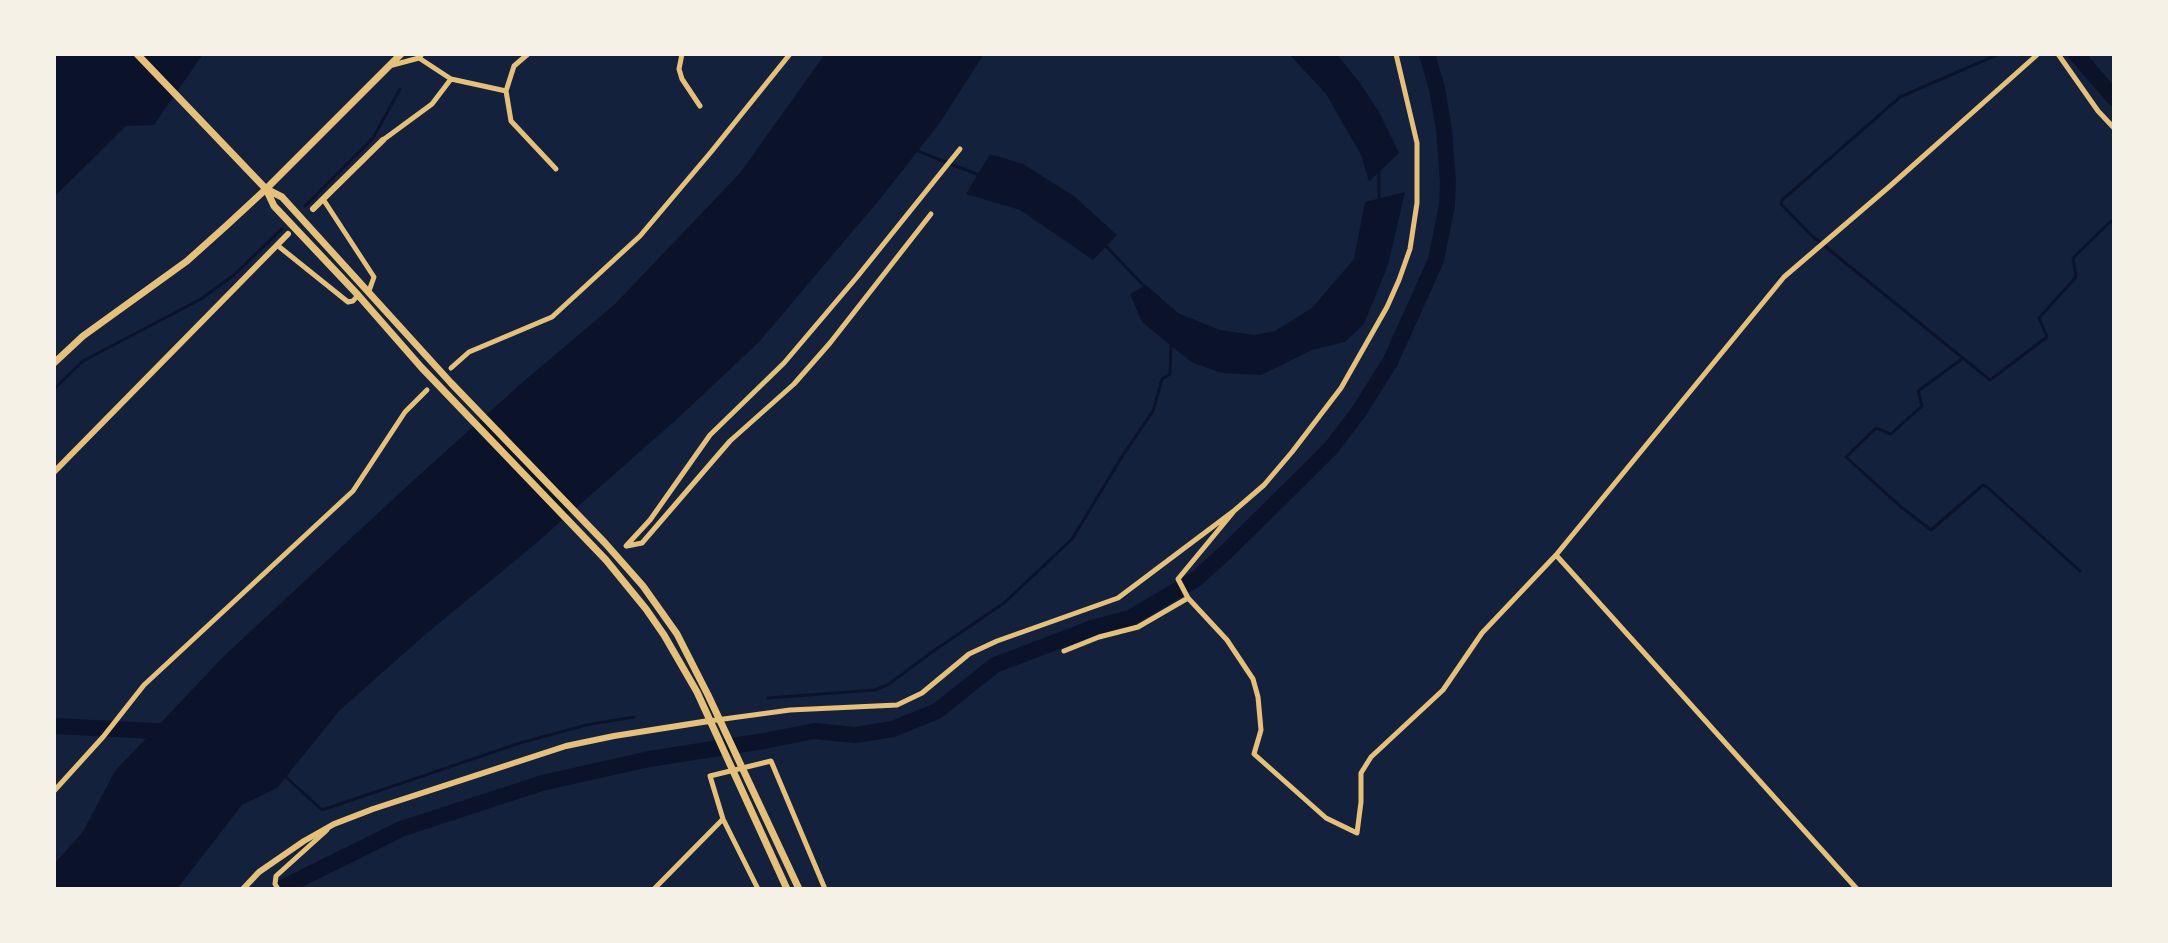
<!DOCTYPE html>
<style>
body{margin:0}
#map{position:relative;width:2168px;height:943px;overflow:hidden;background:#14213d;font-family:Arial,sans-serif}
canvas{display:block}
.frame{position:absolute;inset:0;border:56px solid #f6f1e7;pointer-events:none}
</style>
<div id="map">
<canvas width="2168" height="943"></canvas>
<div class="frame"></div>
</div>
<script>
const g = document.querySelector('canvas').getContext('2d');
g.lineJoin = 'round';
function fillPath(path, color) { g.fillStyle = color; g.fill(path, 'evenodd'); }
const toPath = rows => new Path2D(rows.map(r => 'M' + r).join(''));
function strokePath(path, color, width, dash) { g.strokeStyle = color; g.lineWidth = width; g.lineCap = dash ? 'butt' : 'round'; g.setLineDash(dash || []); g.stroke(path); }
fillPath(toPath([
 [54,54,203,54,154,125,126,126,54,197],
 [825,54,984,54,939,124,880,199,759,342,677,419,534,545,426,634,339,711,277,788,242,805,177,889,54,889,54,864,82,833,115,771,225,655,416,478,524,381,614,305,740,173],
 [1289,54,1337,54,1360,83,1379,112,1399,153,1369,182,1361,155,1326,94],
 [990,154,1023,164,1074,196,1117,235,1093,260,1020,210,966,194],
 [1405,192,1388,265,1364,324,1345,342,1312,350,1261,375,1222,373,1191,362,1142,322,1130,294,1146,285,1178,313,1220,330,1254,335,1275,331,1312,308,1354,259,1365,202]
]), '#0b132b');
strokePath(toPath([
 [1999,54,1900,97,1804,181,1782,200,1781,204,1811,235,1990,380,2047,337,2039,318,2076,277,2073,258,2111,221,2114,224],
 [915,150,979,175],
 [1379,171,1379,199],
 [305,206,373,138,400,89],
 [1103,243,1145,287],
 [1962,359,1918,391,1922,406,1891,434,1876,428,1846,457,1901,507,1931,530,1983,485,1987,487,2080,571],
 [54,389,83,361,201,299,234,275,282,229],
 [768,698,875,690,889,684,932,652,1004,603,1072,539,1123,455,1153,411,1162,379,1170,374,1171,345],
 [286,777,322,810,520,743,586,725,634,717]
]), '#0b132b', 3);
strokePath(toPath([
 [2076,54,2114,98],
 [54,726,174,732],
 [280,889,401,829,542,783,649,759,764,741,814,731,855,735,893,729,937,711,995,665,1095,627,1130,618,1196,579,1225,553,1306,473,1331,448,1358,413,1390,362,1428,278,1436,260,1447,205,1448,182,1444,129,1437,89,1427,54]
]), '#0b132b', 16);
strokePath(toPath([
 [528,54,514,66,506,91,511,121,556,169],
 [682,54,679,69,682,79,700,106],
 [2058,54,2098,111,2114,128],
 [419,58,451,79,506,91],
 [389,66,419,58,422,54],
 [383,140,432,104,451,79],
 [323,199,374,277,369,291],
 [277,245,348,302,353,301,358,295],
 [451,368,469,352,552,317,640,236,711,152,790,54],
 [1235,510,1178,579,1188,598,1227,640,1253,679,1258,697,1261,730,1254,754,1326,818,1357,833,1361,802,1361,773,1371,757,1443,690,1482,633,1556,555,1784,277,1890,186,2038,54],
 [626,546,650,520,710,435,784,363,857,277,960,149],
 [627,546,642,543,730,441,794,384,830,343,931,214],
 [1556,555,1857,889],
 [1064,651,1099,637,1138,627,1188,598],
 [709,721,790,710,897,705,922,693,969,654,997,641,1118,598,1235,510,1264,485,1292,452,1341,388,1387,307,1399,280,1410,249,1417,203,1417,143,1396,54],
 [54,791,103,737,144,685,353,491,405,412,427,390],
 [278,889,275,884,276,876,327,830],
 [654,889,723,819],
 [758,889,723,819,710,776,771,761,825,889]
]), '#e5c07b', 5);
strokePath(toPath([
 [313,209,383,140],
 [54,472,288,234],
 [243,889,259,872,304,841,334,824,373,809,566,746,614,736,709,721]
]), '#e5c07b', 6);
strokePath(toPath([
 [137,54,266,189,282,197,451,383,605,543,643,586,677,634,708,695,799,889],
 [267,191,274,206,358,295,421,367,606,560,646,609,664,635,697,692,787,889]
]), '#e5c07b', 7);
strokePath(toPath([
 [54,363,83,336,187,261,226,226,266,189,401,54]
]), '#e5c07b', 7);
</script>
